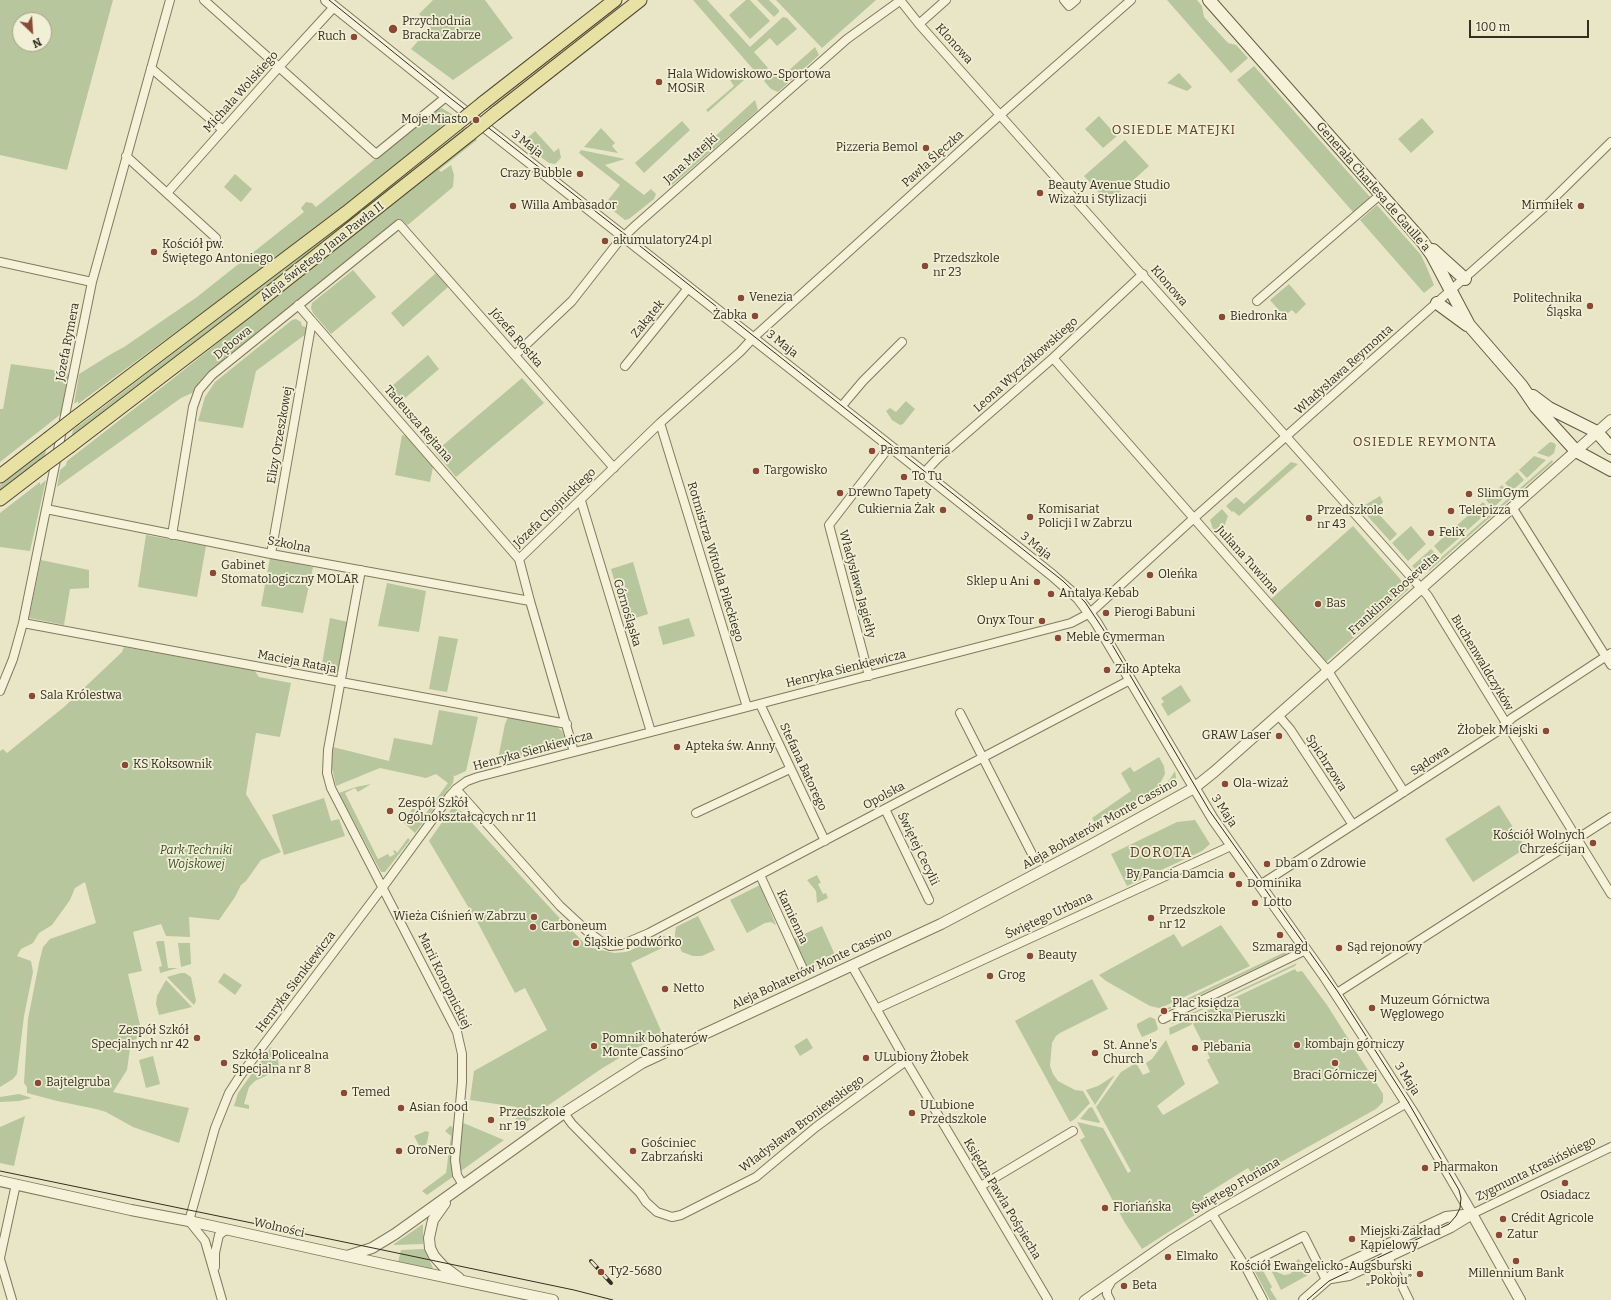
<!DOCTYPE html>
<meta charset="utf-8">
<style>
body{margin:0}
#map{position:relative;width:1611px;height:1300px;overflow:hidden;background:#e9e6c7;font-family:Bitter,serif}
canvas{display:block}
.north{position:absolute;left:12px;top:12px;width:40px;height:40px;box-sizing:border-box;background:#f1efd5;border:1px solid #a5a28d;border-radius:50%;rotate:155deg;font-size:11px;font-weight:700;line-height:16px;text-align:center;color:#342e20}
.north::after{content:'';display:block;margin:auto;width:14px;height:18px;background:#8a4836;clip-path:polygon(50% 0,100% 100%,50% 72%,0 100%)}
.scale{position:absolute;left:1469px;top:20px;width:120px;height:18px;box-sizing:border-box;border:2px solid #342e20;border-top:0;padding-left:5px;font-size:12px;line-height:14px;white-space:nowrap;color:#342e20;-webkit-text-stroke:3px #f1efd5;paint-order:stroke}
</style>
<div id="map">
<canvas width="1611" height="1300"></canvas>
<div class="north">N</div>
<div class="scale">100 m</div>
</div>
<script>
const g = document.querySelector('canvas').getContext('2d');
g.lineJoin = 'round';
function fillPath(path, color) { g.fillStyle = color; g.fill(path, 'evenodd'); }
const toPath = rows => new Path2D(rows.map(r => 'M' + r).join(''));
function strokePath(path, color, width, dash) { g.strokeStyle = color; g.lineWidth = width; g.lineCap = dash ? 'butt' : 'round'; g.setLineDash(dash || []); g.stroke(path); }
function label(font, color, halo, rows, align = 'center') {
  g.font = font + ' Bitter,serif'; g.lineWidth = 3.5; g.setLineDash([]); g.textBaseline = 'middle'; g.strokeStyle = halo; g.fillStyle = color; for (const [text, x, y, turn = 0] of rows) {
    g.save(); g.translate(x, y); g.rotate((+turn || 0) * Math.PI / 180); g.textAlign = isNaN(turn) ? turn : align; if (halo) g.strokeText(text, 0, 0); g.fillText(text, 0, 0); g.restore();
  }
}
fillPath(toPath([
 [0,0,113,0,67,170,0,155],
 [20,20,44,20,44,44,20,44],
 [433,0,485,0,513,38,453,80,411,49,430,27,419,14],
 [693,0,707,0,750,47,783,17,787,18,797,29,777,46,770,38,754,52,768,68,759,76],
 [746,0,750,0,770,21,750,39,729,15],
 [757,0,769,0,779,10,779,12,774,17],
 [776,0,876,0,822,48],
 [1167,0,1197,0,1202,6,1204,17,1228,43,1236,45,1248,58,1231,73],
 [815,47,819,55,778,92,771,89,764,81,773,73,779,79],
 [1254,66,1370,197,1353,212,1237,80],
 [738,73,744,80,708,112,706,110,734,86,730,80],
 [1179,73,1192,87,1187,91,1167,83],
 [755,100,758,110,747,120,670,187,665,182],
 [442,108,453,115,449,118,450,119,440,127,441,129,380,178,279,256,78,404,78,401,74,404,79,374,113,353,124,347,197,297,304,212,301,208,306,202,312,203,316,207,437,109],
 [1099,116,1117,136,1103,148,1085,129],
 [1422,118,1434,132,1411,153,1398,139],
 [682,121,690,130,644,173,635,163],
 [601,128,615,143,612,146,618,153,584,147],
 [464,129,466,131,286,272,72,435,73,430,339,227],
 [535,131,554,152,559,148,561,158,555,164,549,163,522,143],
 [475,138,477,140,439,170,441,172,451,165,454,175,453,187,409,224,407,225,401,219,207,375,199,383,194,392,181,398,57,487,60,470,66,465,67,461,170,381],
 [1125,140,1149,166,1108,203,1084,176],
 [581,150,625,159,605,165,644,195,651,189,656,194,654,199,629,219,625,220,605,204,620,185,579,153],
 [235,174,252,189,241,202,224,187],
 [1377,205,1421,255,1427,268,1434,285,1424,293,1360,220],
 [353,270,376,297,331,334,313,313,311,308,312,303],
 [436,273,448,287,403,327,391,313],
 [1289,284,1306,304,1296,314,1292,310,1284,316,1270,300],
 [296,319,301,322,302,326,306,327,306,334,256,371,243,428,198,421,205,397,215,382,292,320],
 [428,355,439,369,397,405,385,392],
 [11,364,67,372,68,377,61,414,0,462,0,409,3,409],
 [522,378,544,403,456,477,435,452],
 [906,401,915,409,903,424,900,425,892,420,886,411,890,408,896,412],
 [402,435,406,436,433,467,430,482,395,475],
 [1550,442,1554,443,1556,445,1554,453,1549,457,1537,453],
 [46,449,45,457,0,492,0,485],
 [1534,456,1546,460,1527,478,1519,470],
 [1552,460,1553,462,1429,571,1428,569],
 [1291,462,1298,464,1239,516,1233,511,1232,512,1226,506,1236,497,1244,504],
 [1517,472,1524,480,1512,491,1505,483],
 [46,480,30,551,0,547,0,513,40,482,40,485],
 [1502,485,1509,493,1493,508,1486,500],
 [1380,496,1383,502,1375,510,1397,534,1390,541,1363,511,1365,505],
 [1483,502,1490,510,1461,536,1454,528],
 [1222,509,1228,516,1223,530,1218,534,1213,529,1210,520],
 [1353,526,1409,589,1326,662,1271,599],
 [1411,526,1426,544,1408,561,1392,543],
 [1451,530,1459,538,1441,554,1434,546],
 [146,535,206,546,197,597,138,587],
 [1431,549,1438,556,1419,573,1412,566],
 [270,558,313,567,303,613,261,606],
 [41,560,89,570,89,588,70,589,64,625,29,618],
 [633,562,648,614,626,621,611,569],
 [387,583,426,591,419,632,378,626],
 [330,618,348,622,339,673,321,670],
 [689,618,695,636,663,645,658,627],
 [439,636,458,639,447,692,429,689],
 [124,647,254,670,259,677,291,683,280,737,256,733,246,794,281,852,261,860,246,881,241,885,235,897,219,920,189,917,190,937,166,936,161,924,133,932,142,971,128,974,140,1025,137,1026,139,1036,143,1036,131,1041,127,1070,113,1092,189,1108,179,1143,133,1127,106,1112,96,1109,57,1101,27,1093,27,1087,24,1083,28,1019,39,963,43,947,50,939,96,923,85,882,75,888,70,900,52,925,39,933,33,943,21,949,17,956,31,961,33,972,24,1016,17,1074,13,1079,0,1087,0,751,3,749,7,753,64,707,122,652],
 [1181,685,1191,701,1168,716,1161,704,1164,702,1161,698],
 [439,710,478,717,466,771,455,776,449,775,454,776,453,783,415,833,403,822,413,808,424,816,448,783,436,774,426,778,380,768,336,786,331,763,333,747,389,761,394,738,432,745],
 [508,717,557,727,562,731,566,742,565,745,497,764,505,724],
 [1159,757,1164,766,1165,774,1157,789,1095,823,1092,818,1131,791,1121,773,1130,767,1134,772],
 [1175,771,1176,777,1175,784,1170,790,1161,796,1160,794],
 [371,784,358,792,355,788,345,793,378,859,388,854,390,857,395,854,393,851,395,850,397,853,408,838,410,840,385,872,381,872,339,793,356,787],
 [324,798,331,821,339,819,345,836,284,855,272,815],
 [1499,805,1526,848,1473,882,1445,839],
 [452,808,461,811,553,911,588,947,614,953,626,952,641,946,662,935,666,937,668,945,631,963,663,1035,634,1049,601,1069,543,1109,514,1132,517,1110,516,1107,470,1100,474,1071,547,1030,525,988,515,993,479,925,429,841],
 [1195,820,1210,844,1202,851,1127,886,1111,854,1177,822],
 [817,875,821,883,818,884,823,894,826,893,828,898,817,903,816,891,807,880],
 [760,885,776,925,771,922,765,923,747,933,730,900],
 [698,916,715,950,702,956,693,956,682,952,675,937,675,933,676,927],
 [1221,925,1250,966,1165,1006,1159,1008,1150,1006,1106,981,1099,975,1174,934,1182,947],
 [822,926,836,957,808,970,793,939],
 [159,941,164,941,168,968,178,968,160,973,159,967,162,966,156,942],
 [178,943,190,943,191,964,181,967],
 [1285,952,1286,954,1170,1009,1161,1011],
 [1297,963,1295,966,1170,1025,1177,1020],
 [1295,969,1297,972,1302,971,1327,1005,1383,1094,1383,1102,1376,1109,1254,1177,1248,1168,1203,1196,1209,1206,1142,1249,1125,1223,1080,1140,1085,1137,1077,1122,1103,1128,1128,1173,1131,1171,1096,1107,1121,1072,1136,1063,1143,1075,1150,1072,1146,1063,1152,1059,1166,1040,1185,1084,1157,1106,1163,1115,1219,1083,1207,1060,1210,1058,1193,1024,1200,1014],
 [181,973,185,973,191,977,196,1001,194,1005,167,977],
 [224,973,242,985,235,995,218,982],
 [1092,979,1108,1009,1060,1033,1056,1036,1052,1043,1050,1066,1053,1074,1058,1081,1075,1090,1083,1091,1090,1103,1075,1119,1070,1122,1015,1021],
 [166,980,170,984,192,1007,159,1015,156,1004,157,996],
 [1198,1015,1191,1025,1170,1035,1169,1028],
 [1150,1017,1155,1019,1158,1029,1156,1031,1142,1037,1137,1027,1137,1024],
 [807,1038,813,1048,800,1056,794,1046],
 [271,1047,277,1053,280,1073,274,1076,272,1073,255,1081,249,1087,244,1104,249,1105,249,1109,234,1106,238,1093],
 [153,1056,160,1084,146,1088,139,1060],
 [1115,1075,1095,1105,1086,1090,1098,1086],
 [19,1094,32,1098,19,1101,0,1102,0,1097],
 [1092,1107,1100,1122,1099,1123,1080,1119,1089,1108],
 [25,1116,14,1166,0,1163,0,1127],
 [461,1122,504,1140,461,1171,459,1160],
 [450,1126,451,1126,455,1129,454,1176,427,1195,422,1191,446,1173,451,1136,445,1131],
 [426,1131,429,1132,427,1143,424,1147,420,1147,414,1136],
 [423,1224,423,1244,394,1245,394,1244],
 [424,1249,433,1268,432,1269,398,1262,401,1250],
 [1299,1259,1308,1275,1281,1290,1272,1272,1274,1271,1284,1275,1290,1274,1294,1270,1297,1260],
 [1261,1267,1272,1287,1270,1289,1277,1300,1270,1300,1254,1270]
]), '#b7c69c');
const minor = toPath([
 [204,0,376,154,446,97],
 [900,0,919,24,1428,596,1611,894],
 [1064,0,1069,6,1076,0],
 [919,24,946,0],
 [151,68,223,130],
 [126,156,216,238],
 [167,193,279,67,334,7],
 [0,262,92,282],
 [1257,301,1381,194],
 [298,305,519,559],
 [515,355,572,301,619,241,636,225,847,39,901,0],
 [1053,358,1328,671,1404,792],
 [625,366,689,287],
 [841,407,863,381,902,342],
 [660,423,747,707],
 [924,473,937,459,1053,358,1143,274],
 [581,501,651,732],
 [1512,507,1611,665],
 [46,509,271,554,530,601],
 [172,535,193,407,199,390,212,375,399,224,614,468],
 [271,554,312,321],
 [361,570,328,750,327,773,331,788,457,1032,462,1054,462,1082,455,1160,457,1175,463,1185],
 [23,623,567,724],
 [869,676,829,525,890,446],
 [0,691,13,659,23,623,92,282,170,0],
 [760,704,825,841],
 [960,713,1032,854],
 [1278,715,1290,729,1353,825],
 [574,752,530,601,519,559,660,423,740,352,753,338,1000,115,1131,0],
 [456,789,560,906,587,931,602,942,610,946,621,945,649,933,1130,680],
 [885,809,929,900],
 [696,813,790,769],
 [760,875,803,969],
 [1260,885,1498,731,1512,718,1611,653],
 [852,966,906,1061,1048,1300],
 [1337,993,1611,817],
 [876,1009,1231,846],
 [1163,1019,1306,950],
 [564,1113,572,1124,640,1193,646,1202,657,1212,672,1217,681,1215,756,1177,816,1127,906,1061],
 [981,1186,1073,1131],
 [1212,1214,1245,1266,1263,1300],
 [1472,1214,1611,1147],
 [1383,1247,1409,1300],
 [0,1258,16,1184],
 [0,1259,12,1300],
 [1245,1266,1304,1236,1326,1280],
 [215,1267,215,1253,219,1235,227,1229],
 [222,1300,205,1241,189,1221,215,1128,229,1093,240,1076,383,887,449,797,456,789,467,781,478,777,1071,623,1090,613,1194,518,1548,204,1611,142],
 [1084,1300,1170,1240,1212,1214,1407,1103],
 [1110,1300,1107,1294,1107,1289,1111,1282]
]);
const tertiary = toPath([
 [326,0,458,106,924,473,1052,575,1078,598,1096,622,1213,819,1323,974,1374,1052,1415,1116,1472,1214,1520,1300],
 [0,1181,131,1210,189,1221,383,1264,553,1300],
 [445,1203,433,1220,429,1238,430,1248,434,1256,443,1266,459,1278],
 [347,1256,372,1248,395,1234,564,1113,642,1063,941,924,1089,846,1194,788,1214,772,1611,420],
 [1331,1278,1349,1275,1451,1227,1469,1216],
 [1304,1300,1344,1265,1446,1217,1472,1214]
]);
const secondary = toPath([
 [1209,0,1422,241,1432,255,1469,325,1521,385,1536,407,1576,451,1611,470],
 [1433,250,1465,279],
 [1437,303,1467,325],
 [1533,396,1549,408,1597,432,1611,448]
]);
const primary = toPath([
 [483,103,615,0],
 [496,113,640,0],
 [75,418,346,213,457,124],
 [70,446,248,310,470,134],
 [0,476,48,439],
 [0,499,43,466]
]);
strokePath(minor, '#82795e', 10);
strokePath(tertiary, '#82795e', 12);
strokePath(secondary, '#645a41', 14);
strokePath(primary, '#514732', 15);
strokePath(minor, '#f5f2d9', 8);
strokePath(tertiary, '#f5f2d9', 10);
strokePath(secondary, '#f5f2d9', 12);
strokePath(primary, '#e7e1a3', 13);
strokePath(toPath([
 [329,0,449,97,640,246,1063,581,1085,602,1103,629,1209,810,1338,992,1408,1102,1459,1190,1461,1198,1460,1208,1456,1216,1449,1224,1329,1281,1307,1300],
 [0,1171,378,1249,574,1290,613,1300]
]), '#342e20', 1);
const rail = toPath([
 [591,1261,611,1283]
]);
strokePath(rail, '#342e20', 4);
strokePath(rail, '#f1efd5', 2.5, [8]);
const primaryBridge = toPath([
 [457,124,483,103],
 [470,134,496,113],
 [48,439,75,418],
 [43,466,70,446]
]);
strokePath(primaryBridge, '#514732', 15, []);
strokePath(primaryBridge, '#e7e1a3', 13);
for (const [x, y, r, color] of [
 [393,29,5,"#8a4836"],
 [354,37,4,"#8a4836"],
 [659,82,4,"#8a4836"],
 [476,120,4,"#8a4836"],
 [926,148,4,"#8a4836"],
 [580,174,4,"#8a4836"],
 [1040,193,4,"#8a4836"],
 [513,206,4,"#8a4836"],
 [1581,206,4,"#8a4836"],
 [605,241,4,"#8a4836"],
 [154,252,4,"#8a4836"],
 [925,266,4,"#8a4836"],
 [741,298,4,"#8a4836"],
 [1590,306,4,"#8a4836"],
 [755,316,4,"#8a4836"],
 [1222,317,4,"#8a4836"],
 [872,451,4,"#8a4836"],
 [756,471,4,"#8a4836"],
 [904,477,4,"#8a4836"],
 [840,493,4,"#8a4836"],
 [1469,494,4,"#8a4836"],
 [943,510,4,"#8a4836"],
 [1451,511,4,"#8a4836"],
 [1030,517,4,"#8a4836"],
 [1309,518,4,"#8a4836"],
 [1431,533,4,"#8a4836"],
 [213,573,4,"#8a4836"],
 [1150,575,4,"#8a4836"],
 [1037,582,4,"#8a4836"],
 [1051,594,4,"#8a4836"],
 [1318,604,4,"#8a4836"],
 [1106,613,4,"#8a4836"],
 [1042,621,4,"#8a4836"],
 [1058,638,4,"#8a4836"],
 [1107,670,4,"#8a4836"],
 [32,696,4,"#8a4836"],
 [1546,731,4,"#8a4836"],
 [1279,736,4,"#8a4836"],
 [677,747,4,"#8a4836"],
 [125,765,4,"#8a4836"],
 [1225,784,4,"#8a4836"],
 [390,811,4,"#8a4836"],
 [1593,843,4,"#8a4836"],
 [1267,864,4,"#8a4836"],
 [1232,875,4,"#8a4836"],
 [1239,884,4,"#8a4836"],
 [1255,903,4,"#8a4836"],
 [534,917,4,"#8a4836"],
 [1151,918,4,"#8a4836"],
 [533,927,4,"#8a4836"],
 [1280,935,4,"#8a4836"],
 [576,943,4,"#8a4836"],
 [1339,948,4,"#8a4836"],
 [1030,956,4,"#8a4836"],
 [990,976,4,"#8a4836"],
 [665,989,4,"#8a4836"],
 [1372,1008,4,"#8a4836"],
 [1164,1011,4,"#8a4836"],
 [197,1038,4,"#8a4836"],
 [1297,1045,4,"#8a4836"],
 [594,1046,4,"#8a4836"],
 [1195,1048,4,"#8a4836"],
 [1095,1053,4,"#8a4836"],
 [866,1058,4,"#8a4836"],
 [224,1063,4,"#8a4836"],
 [1335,1063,4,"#8a4836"],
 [38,1083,4,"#8a4836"],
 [344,1093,4,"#8a4836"],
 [401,1108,4,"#8a4836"],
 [912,1113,4,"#8a4836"],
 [491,1120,4,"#8a4836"],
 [399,1151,4,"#8a4836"],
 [633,1151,4,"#8a4836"],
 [1425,1168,4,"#8a4836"],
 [1565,1183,4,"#8a4836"],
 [1105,1208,4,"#8a4836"],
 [1503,1219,4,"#8a4836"],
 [1499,1235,4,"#8a4836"],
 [1352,1239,4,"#8a4836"],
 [1168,1257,4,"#8a4836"],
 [1516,1261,4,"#8a4836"],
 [601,1272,4,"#8a4836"],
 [1420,1274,4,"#8a4836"],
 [1124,1286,4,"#8a4836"]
]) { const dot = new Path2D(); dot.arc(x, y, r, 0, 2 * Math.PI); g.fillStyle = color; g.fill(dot); strokePath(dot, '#f1efd5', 1.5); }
label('12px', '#342e20', '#f1efd5', [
 ["Przychodnia",402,22],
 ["Bracka Zabrze",402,36],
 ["Ruch",346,37,"right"],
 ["Hala Widowiskowo-Sportowa",667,75],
 ["MOSiR",667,89],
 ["Moje Miasto",468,120,"right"],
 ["Pizzeria Bemol",918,148,"right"],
 ["Crazy Bubble",572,174,"right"],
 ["Beauty Avenue Studio",1048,186],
 ["Wizażu i Stylizacji",1048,200],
 ["Willa Ambasador",521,206],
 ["Mirmiłek",1573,206,"right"],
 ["akumulatory24.pl",613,241],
 ["Kościół pw.",162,245],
 ["Świętego Antoniego",162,259],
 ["Przedszkole",933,259],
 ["nr 23",933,273],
 ["Venezia",749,298],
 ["Politechnika",1582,299,"right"],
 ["Śląska",1582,313,"right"],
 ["Żabka",747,316,"right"],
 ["Biedronka",1230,317],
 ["Pasmanteria",880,451],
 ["Targowisko",764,471],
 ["To Tu",912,477],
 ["Drewno Tapety",848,493],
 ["SlimGym",1477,494],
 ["Cukiernia Żak",935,510,"right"],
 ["Komisariat",1038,510],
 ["Policji I w Zabrzu",1038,524],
 ["Przedszkole",1317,511],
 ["nr 43",1317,525],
 ["Telepizza",1459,511],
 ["Felix",1439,533],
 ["Gabinet",221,566],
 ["Stomatologiczny MOLAR",221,580],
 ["Oleńka",1158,575],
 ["Sklep u Ani",1029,582,"right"],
 ["Antalya Kebab",1059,594],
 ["Bas",1326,604],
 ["Pierogi Babuni",1114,613],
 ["Onyx Tour",1034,621,"right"],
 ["Meble Cymerman",1066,638],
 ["Ziko Apteka",1115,670],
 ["Sala Królestwa",40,696],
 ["Żłobek Miejski",1538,731,"right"],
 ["GRAW Laser",1271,736,"right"],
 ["Apteka św. Anny",685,747],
 ["KS Koksownik",133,765],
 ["Ola-wizaż",1233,784],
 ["Zespół Szkół",398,804],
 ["Ogólnokształcących nr 11",398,818],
 ["Kościół Wolnych",1585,836,"right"],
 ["Chrześcijan",1585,850,"right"],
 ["Dbam o Zdrowie",1275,864],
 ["By Pancia Damcia",1224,875,"right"],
 ["Dominika",1247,884],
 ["Lotto",1263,903],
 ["Przedszkole",1159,911],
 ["nr 12",1159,925],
 ["Wieża Ciśnień w Zabrzu",526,917,"right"],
 ["Carboneum",541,927],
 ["Śląskie podwórko",584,943],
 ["Szmaragd",1280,948,"center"],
 ["Sąd rejonowy",1347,948],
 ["Beauty",1038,956],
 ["Grog",998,976],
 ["Netto",673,989],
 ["Muzeum Górnictwa",1380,1001],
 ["Węglowego",1380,1015],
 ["Plac księdza",1172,1004],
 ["Franciszka Pieruszki",1172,1018],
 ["Zespół Szkół",189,1031,"right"],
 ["Specjalnych nr 42",189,1045,"right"],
 ["Pomnik bohaterów",602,1039],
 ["Monte Cassino",602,1053],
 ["kombajn górniczy",1305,1045],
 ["St. Anne's",1103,1046],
 ["Church",1103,1060],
 ["Plebania",1203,1048],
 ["Szkoła Policealna",232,1056],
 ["Specjalna nr 8",232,1070],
 ["ULubiony Żłobek",874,1058],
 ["Braci Górniczej",1335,1076,"center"],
 ["Bajtelgruba",46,1083],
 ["Temed",352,1093],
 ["ULubione",920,1106],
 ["Przedszkole",920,1120],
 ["Asian food",409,1108],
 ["Przedszkole",499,1113],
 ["nr 19",499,1127],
 ["Gościniec",641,1144],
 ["Zabrzański",641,1158],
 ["OroNero",407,1151],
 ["Pharmakon",1433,1168],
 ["Osiadacz",1565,1196,"center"],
 ["Floriańska",1113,1208],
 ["Crédit Agricole",1511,1219],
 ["Miejski Zakład",1360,1232],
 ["Kąpielowy",1360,1246],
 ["Zatur",1507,1235],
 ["Elmako",1176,1257],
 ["Kościół Ewangelicko-Augsburski",1412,1267,"right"],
 ["„Pokoju”",1412,1281,"right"],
 ["Ty2-5680",609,1272],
 ["Millennium Bank",1516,1274,"center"],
 ["Beta",1132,1286]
], 'left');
label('12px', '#342e20', '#f1efd5', [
 ["Klonowa",954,44,48],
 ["Michała Wolskiego",241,92,-48],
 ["3 Maja",527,144,38],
 ["Jana Matejki",691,159,-42],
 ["Pawła Ślęczka",933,159,-42],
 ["Generała Charlesa de Gaulle'a",1373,187,49],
 ["Aleja świętego Jana Pawła II",322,252,-38],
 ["Klonowa",1169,286,49],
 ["Zakątek",648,319,-51],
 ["Józefa Rostka",516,338,49],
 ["Józefa Rymera",68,342,-79],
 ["Dębowa",233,343,-39],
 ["3 Maja",782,344,38],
 ["Leona Wyczółkowskiego",1026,365,-42],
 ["Władysława Reymonta",1344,370,-42],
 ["Tadeusza Rejtana",418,424,49],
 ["Elizy Orzeszkowej",280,435,-80],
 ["Józefa Chojnickiego",555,508,-44],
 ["Szkolna",289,545,11],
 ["3 Maja",1036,546,39],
 ["Juliana Tuwima",1247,560,48],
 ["Rotmistrza Witolda Pileckiego",715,562,73],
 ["Władysława Jagiełły",857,584,75],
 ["Franklina Roosevelta",1394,594,-42],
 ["Górnośląska",627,613,73],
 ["Macieja Rataja",297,662,11],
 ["Buchenwaldczyków",1482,663,59],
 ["Henryka Sienkiewicza",846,669,-14],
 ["Henryka Sienkiewicza",533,751,-15],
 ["Sądowa",1430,761,-33],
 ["Spichrzowa",1326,763,57],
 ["Stefana Batorego",803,767,65],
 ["Opolska",884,796,-28],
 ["3 Maja",1224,811,57],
 ["Aleja Bohaterów Monte Cassino",1100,824,-29],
 ["Świętej Cecylii",918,849,64],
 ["Świętego Urbana",1049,916,-25],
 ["Kamienna",792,917,65],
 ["Aleja Bohaterów Monte Cassino",812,969,-25],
 ["Marii Konopnickiej",444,981,64],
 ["Henryka Sienkiewicza",296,982,-53],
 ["3 Maja",1407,1079,58],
 ["Władysława Broniewskiego",802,1124,-37],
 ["Zygmunta Krasińskiego",1536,1169,-26],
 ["Świętego Floriana",1236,1186,-30],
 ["Księdza Pawła Pośpiecha",1002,1199,59],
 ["Wolności",279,1228,13]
]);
label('italic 12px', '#3d4e29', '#f1efd5', [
 ["Park Techniki",196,851],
 ["Wojskowej",196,865]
]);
g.letterSpacing = '1px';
label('13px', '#5c3d25', '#f1efd5', [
 ["OSIEDLE MATEJKI",1174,130],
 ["OSIEDLE REYMONTA",1425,442]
]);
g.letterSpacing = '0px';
g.letterSpacing = '1px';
label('14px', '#5c3d25', '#f1efd5', [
 ["DOROTA",1161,853]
]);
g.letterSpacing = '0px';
</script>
